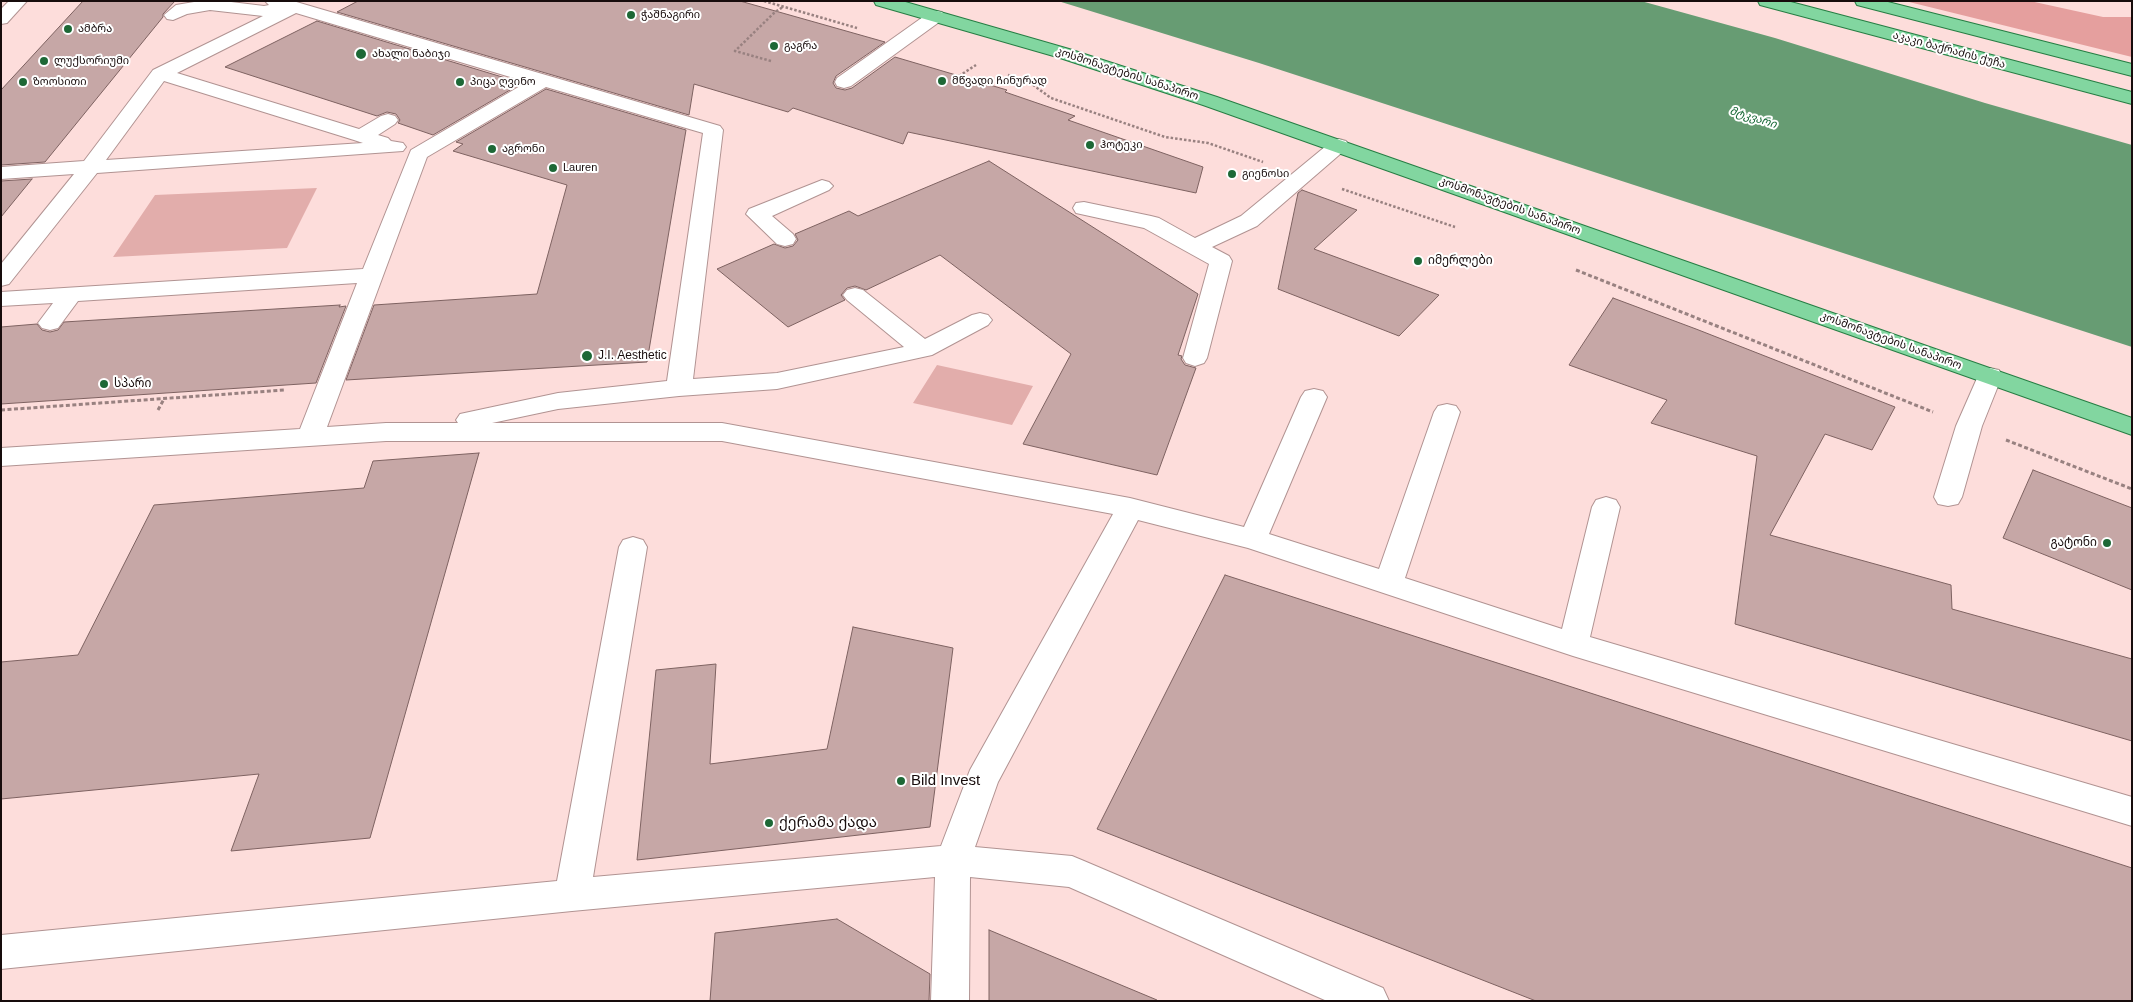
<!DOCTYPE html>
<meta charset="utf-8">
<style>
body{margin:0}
#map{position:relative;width:2133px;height:1002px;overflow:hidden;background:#fddddb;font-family:Arial,sans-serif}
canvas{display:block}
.frame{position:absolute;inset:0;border:2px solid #170c0c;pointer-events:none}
</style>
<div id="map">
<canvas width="2133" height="1002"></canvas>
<div class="frame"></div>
</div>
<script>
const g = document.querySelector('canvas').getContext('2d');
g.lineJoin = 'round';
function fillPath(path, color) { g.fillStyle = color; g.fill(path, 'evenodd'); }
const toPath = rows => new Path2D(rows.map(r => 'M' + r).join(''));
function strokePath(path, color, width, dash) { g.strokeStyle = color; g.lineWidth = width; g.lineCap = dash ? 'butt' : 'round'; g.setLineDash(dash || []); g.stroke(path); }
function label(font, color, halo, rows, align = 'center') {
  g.font = font + ' Arial,"Noto Sans Georgian",sans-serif'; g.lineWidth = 4; g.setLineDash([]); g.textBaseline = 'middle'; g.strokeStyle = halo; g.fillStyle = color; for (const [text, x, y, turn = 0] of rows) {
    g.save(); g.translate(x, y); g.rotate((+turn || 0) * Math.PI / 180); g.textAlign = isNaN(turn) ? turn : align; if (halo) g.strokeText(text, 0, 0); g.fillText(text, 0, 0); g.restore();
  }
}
fillPath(toPath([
 [317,188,287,248,113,257,155,195],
 [937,365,1033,386,1012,425,913,403]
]), '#e2adab');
fillPath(toPath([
 [1905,1,2030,1,2103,17,2132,17,2132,57]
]), '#e59f9e');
fillPath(toPath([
 [1058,1,1641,1,1775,38,1985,103,2132,145,2132,347,1259,63]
]), '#679c73');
const building = toPath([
 [83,1,175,1,163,14,163,17,45,162,1,165,1,90,83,1],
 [358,1,740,1,885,42,836,76,833,83,836,88,845,90,852,88,895,57,1007,90,1005,92,1075,116,1068,120,1203,167,1196,193,908,132,903,144,793,108,788,112,694,84,689,115,337,12,358,1],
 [317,21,522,83,433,135,398,123,400,120,396,114,387,112,377,116,225,67,317,21],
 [546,89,686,130,647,362,346,380,374,305,537,294,567,185,453,151,463,144,456,142,546,89],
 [989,161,1198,294,1178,355,1182,356,1181,359,1185,365,1196,368,1157,475,1023,444,1071,354,940,255,866,290,855,286,847,288,841,295,845,300,788,327,717,269,774,244,785,248,793,246,798,240,795,234,849,211,858,216,989,161],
 [32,179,1,217,1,181,32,179],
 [1302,190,1357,210,1314,249,1439,295,1399,336,1278,289,1298,193,1302,190],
 [1613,298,1696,329,1895,407,1872,450,1825,434,1770,535,1951,585,1952,609,2132,659,2132,741,1735,624,1757,456,1651,423,1667,400,1569,365,1613,298],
 [340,305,339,307,346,306,316,383,1,404,1,327,37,324,42,330,50,332,58,330,64,322,340,305],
 [479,453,370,838,231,851,259,774,1,799,1,662,78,655,154,505,364,488,373,461,479,453],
 [2033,470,2132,508,2132,590,2003,538,2033,470],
 [1225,575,2132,868,2132,1001,1536,1001,1097,829,1225,575],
 [853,627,953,648,930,827,637,860,656,670,716,664,710,764,827,749,853,627],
 [837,919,930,974,929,1001,710,1001,715,933,837,919],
 [989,930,1157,1000,1157,1001,989,1001,989,930]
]);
fillPath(building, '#c6a7a6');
strokePath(building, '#7e6261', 1);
const service = toPath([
 [200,1,223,1,264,6,269,5,265,1,293,1,720,126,723,130,693,379,777,373,904,347,847,300,843,295,847,290,855,288,863,290,925,339,972,315,980,313,988,315,992,320,988,325,932,355,777,389,679,396,558,409,492,423,722,423,1130,498,1244,527,1301,397,1305,391,1314,389,1323,391,1327,397,1269,534,1379,569,1434,412,1438,406,1447,404,1456,406,1460,412,1405,578,1562,629,1592,507,1596,500,1606,497,1616,500,1620,507,1590,637,2132,797,2132,826,1573,656,1248,548,1138,520,998,782,975,847,1072,856,1084,861,1383,988,1389,1001,1327,1001,1069,887,970,877,969,1001,931,1001,935,877,572,911,1,969,1,935,557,881,619,547,623,540,633,537,643,540,647,547,593,877,941,846,970,770,1113,514,722,441,386,441,1,466,1,448,300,429,357,283,78,301,58,328,50,330,42,328,38,323,53,303,1,306,1,292,363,269,411,150,527,82,296,13,177,73,359,129,381,116,388,114,395,116,398,120,395,124,378,135,388,138,391,141,403,143,406,147,403,151,97,173,9,284,1,286,1,264,74,174,1,179,1,167,84,161,153,70,263,16,210,10,187,14,173,20,167,19,164,15,176,5,200,1],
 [164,81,354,140,363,143,106,160,164,81],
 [546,87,703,133,667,381,558,393,460,414,456,420,458,423,386,423,327,427,427,157,546,87],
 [936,11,942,12,945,16,942,20,851,86,844,88,837,86,835,82,837,78,930,12,936,11],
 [1339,139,1346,141,1349,145,1346,149,1257,226,1212,247,1229,256,1232,261,1207,358,1204,363,1195,366,1186,363,1183,358,1209,264,1144,228,1076,213,1073,208,1076,203,1084,202,1151,216,1159,218,1195,238,1241,216,1332,141,1339,139],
 [822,180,829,182,833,186,829,190,772,216,793,234,796,239,793,244,785,246,777,244,746,214,749,209,822,180],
 [1990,368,1999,370,2002,376,1982,426,1962,497,1958,504,1948,506,1938,504,1934,497,1956,426,1978,376,1981,370,1990,368]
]);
const minor = toPath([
 [9,1,27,1,7,23,1,24,1,9,9,1]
]);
const primary = toPath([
 [874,1,902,1,1069,49,1217,97,2132,418,2132,435,1203,105,1057,57,876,5,874,1],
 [1758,1,1787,1,2132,92,2132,104,1760,5,1758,1],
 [1855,1,1884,1,2132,64,2132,76,1857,5,1855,1]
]);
strokePath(service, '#b19392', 2);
strokePath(minor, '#b19392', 2);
strokePath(primary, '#267d43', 2);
strokePath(toPath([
 [764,1,857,28],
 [771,61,735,51,775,12,783,7],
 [1008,75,1029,82,1051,98,1165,137,1208,143,1263,162],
 [959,76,976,65],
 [1342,189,1455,227]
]), '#988180', 2.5, [2.5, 2]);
strokePath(toPath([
 [1576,270,1933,412],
 [1,410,285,390],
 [158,410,164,399],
 [2006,440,2132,489]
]), '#988180', 3, [4, 2.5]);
fillPath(service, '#fff');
fillPath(minor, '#fff');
fillPath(primary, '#82d6a0');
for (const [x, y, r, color] of [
 [631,15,5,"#1d6836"],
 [68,29,5,"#1d6836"],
 [774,46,5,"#1d6836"],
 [361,54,6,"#1d6836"],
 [44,61,5,"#1d6836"],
 [942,81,5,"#1d6836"],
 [23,82,5,"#1d6836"],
 [460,82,5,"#1d6836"],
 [1090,145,5,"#1d6836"],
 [492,149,5,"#1d6836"],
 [553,168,5,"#1d6836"],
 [1232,174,5,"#1d6836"],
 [1418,261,5,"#1d6836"],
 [587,356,6,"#1d6836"],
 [104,384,5,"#1d6836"],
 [2107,543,5,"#1d6836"],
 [901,781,5,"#1d6836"],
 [769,823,5,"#1d6836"]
]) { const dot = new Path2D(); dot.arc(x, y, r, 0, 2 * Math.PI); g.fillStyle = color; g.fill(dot); strokePath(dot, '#fff', 2); }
label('11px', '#170c0c', '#fff', [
 ["ჭაშნაგირი",641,15],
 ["ამბრა",78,29],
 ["გაგრა",784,46],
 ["ახალი ნაბიჯი",372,54],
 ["ლუქსორიუმი",54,61],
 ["მწვადი ჩინურად",952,81],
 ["ზოოსითი",33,82],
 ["პიცა ღვინო",470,82],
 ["ჰოტეკი",1100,145],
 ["აგრონი",502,149],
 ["Lauren",563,168],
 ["გიენოსი",1242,174]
], 'left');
label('11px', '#170c0c', '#fff', [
 ["აკაკი ბაქრაძის ქუჩა",1949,50,15],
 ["კოსმონავტების სანაპირო",1127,74,18],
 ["კოსმონავტების სანაპირო",1510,206,20],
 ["კოსმონავტების სანაპირო",1891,341,20]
]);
label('italic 11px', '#116531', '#fff', [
 ["მტკვარი",1753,118,17]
]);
label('12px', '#170c0c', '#fff', [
 ["იმერლები",1428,261],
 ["J.I. Aesthetic",598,356],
 ["სპარი",114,384],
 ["გატონი",2097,543,"right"]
], 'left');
label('15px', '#170c0c', '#fff', [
 ["Bild Invest",911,781],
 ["ქერამა ქადა",779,823]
], 'left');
</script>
